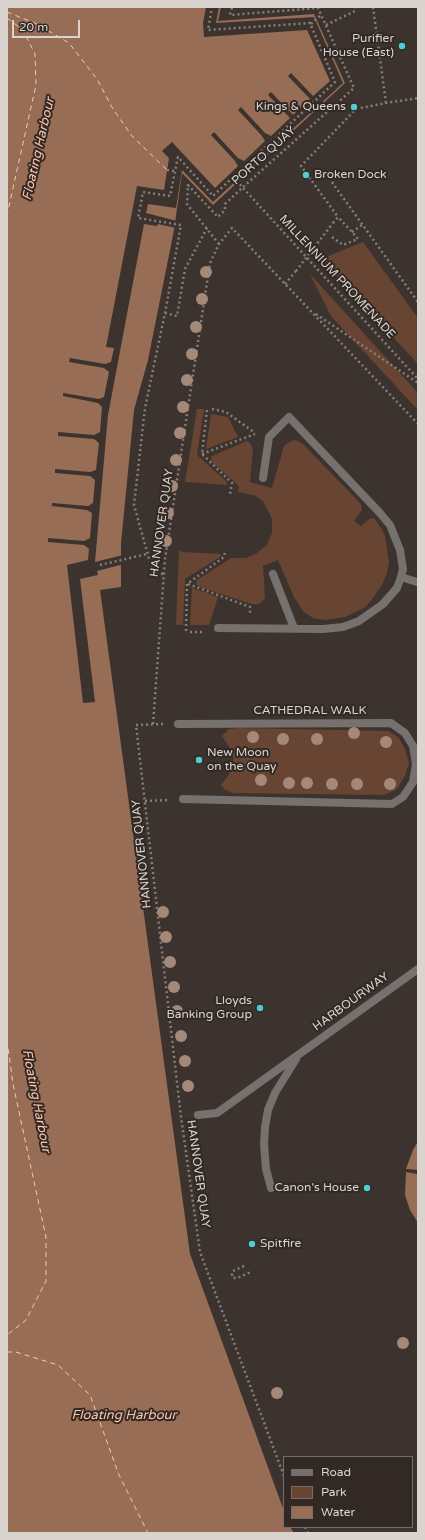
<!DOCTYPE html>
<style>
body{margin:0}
#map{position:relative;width:425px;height:1540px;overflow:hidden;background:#3c332e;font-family:"Varela Round",sans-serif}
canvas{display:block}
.frame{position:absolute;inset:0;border:8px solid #dad4d1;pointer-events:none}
.legend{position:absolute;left:283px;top:1456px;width:130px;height:72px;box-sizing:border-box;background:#322924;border:1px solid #756d69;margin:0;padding:5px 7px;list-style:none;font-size:12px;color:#dad4d1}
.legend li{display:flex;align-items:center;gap:8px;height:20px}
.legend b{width:20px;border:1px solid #756d69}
.scale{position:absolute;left:12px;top:20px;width:68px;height:18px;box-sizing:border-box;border:2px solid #dad4d1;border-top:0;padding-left:5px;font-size:12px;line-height:14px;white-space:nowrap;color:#dad4d1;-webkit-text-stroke:3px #322924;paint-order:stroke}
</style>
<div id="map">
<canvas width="425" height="1540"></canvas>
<div class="frame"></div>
<ul class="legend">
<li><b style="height:5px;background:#76716e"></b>Road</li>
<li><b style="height:11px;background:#684532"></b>Park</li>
<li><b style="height:11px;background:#976d56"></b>Water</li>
</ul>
<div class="scale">20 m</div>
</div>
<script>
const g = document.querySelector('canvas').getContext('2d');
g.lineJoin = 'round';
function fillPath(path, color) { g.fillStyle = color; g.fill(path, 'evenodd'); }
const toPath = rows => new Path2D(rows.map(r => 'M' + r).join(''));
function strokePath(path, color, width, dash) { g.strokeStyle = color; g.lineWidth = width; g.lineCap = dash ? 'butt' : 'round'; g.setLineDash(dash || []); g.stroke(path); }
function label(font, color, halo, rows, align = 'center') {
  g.font = font + ' "Varela Round",sans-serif'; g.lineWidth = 4; g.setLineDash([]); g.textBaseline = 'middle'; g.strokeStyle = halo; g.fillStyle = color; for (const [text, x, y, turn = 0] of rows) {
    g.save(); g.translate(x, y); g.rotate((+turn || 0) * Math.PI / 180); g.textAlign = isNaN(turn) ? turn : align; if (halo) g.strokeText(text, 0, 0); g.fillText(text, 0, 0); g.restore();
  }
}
fillPath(toPath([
 [363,242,418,318,418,364,321,259],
 [310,274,418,393,418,410,331,316],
 [197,409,204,409,197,455,227,482,226,485,185,482],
 [211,414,228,417,238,437,206,449],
 [296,440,302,443,361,504,362,510,354,521,361,526,369,519,374,518,381,528,385,536,389,562,387,573,383,583,371,601,364,608,345,617,326,620,318,619,313,618,304,612,294,597,278,560,263,566,265,598,259,604,252,604,199,587,196,584,197,580,231,558,246,558,257,553,267,545,272,533,272,519,263,501,254,495,238,492,239,486,213,463,211,459,212,456,247,441,249,442,253,448,250,482,272,488,284,446,291,441],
 [179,550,182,552,221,554,220,557,185,579,183,625,176,625],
 [192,588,218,597,209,625,190,625],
 [239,728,389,731,399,738,405,749,409,763,405,776,396,790,384,795,233,793,225,790,221,785,228,776,234,763,232,751,222,736,229,729]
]), '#684532');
fillPath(toPath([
 [7,7,221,7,218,21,314,14,345,83,213,205,182,173,174,230,148,360,134,410,121,543,121,587,100,590,190,1254,284,1511,284,1527,290,1527,294,1533,7,1533],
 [418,1141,418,1170,406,1169,413,1150],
 [406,1172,417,1174,418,1223,410,1210,405,1195]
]), '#976d56');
fillPath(toPath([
 [206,7,219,7,216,23,314,17,343,83,213,202,182,170,176,208,148,204,146,213,177,221,176,228,158,224,157,226,144,224,108,415,95,562,123,555,124,564,97,571,98,575,80,579,95,702,83,703,67,565,88,560,89,549,84,545,48,542,48,538,84,541,90,538,92,513,87,510,52,506,52,503,88,506,93,503,95,480,90,476,55,473,55,469,90,472,96,470,99,443,94,439,58,436,58,432,94,435,100,432,102,407,98,403,63,396,63,393,99,399,104,397,109,372,104,368,69,362,70,358,105,364,111,362,114,348,106,347,137,186,164,190,169,158,162,151,172,142,215,188,238,166,235,161,211,135,214,132,238,158,244,161,265,141,262,136,238,110,241,107,265,133,271,136,290,118,268,95,271,92,293,115,310,99,288,76,291,73,313,96,330,81,307,30,204,37,203,23]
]), '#3c332e');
strokePath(toPath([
 [7,12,37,24,69,43,97,79,113,109,132,136,167,170],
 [7,18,23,30,35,54,36,85,7,215],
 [7,1040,13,1084,46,1237,46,1281,26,1320,7,1335],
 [7,1352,16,1352,58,1365,90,1395,119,1475,148,1533]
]), '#fec7a9', 1, [5, 4]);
strokePath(toPath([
 [373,7,386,103],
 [311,24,321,15],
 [326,25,355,11,355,7],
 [167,170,175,171],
 [233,177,418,379],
 [329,178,418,302],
 [333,223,338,217,301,166,356,109,386,103,418,98],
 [352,232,362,225],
 [332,237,343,245,358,239,352,232,338,217],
 [219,244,187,204,188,185,218,217,225,210,225,204,242,188,354,88,318,8,230,15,232,7],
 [285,284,296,271],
 [165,313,177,316,185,269,207,228],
 [316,314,418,383],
 [212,409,226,412,255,433],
 [207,410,202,454,232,483,230,494],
 [202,454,255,434],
 [100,565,147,554],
 [163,574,153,573,134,505,145,408,165,313,181,225,138,218,143,192,170,196,178,157,213,196,335,82,310,23,208,30,212,7],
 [188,584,250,607,250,614],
 [186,631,187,584,224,557,225,552],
 [190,632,204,632],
 [153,724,165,559,210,263,219,244,232,228,418,424],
 [163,724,136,725,181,1117,200,1252,284,1476],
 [145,801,168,800],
 [244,1266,233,1271,232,1274,233,1278,237,1278,251,1272],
 [305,1527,308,1533]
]), '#857e7a', 2.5, [2, 3]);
strokePath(toPath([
 [263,478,269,437,289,417,379,512,390,525,400,550,403,569,401,577,417,582],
 [273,574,294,628],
 [218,628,323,629,343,627,359,621,383,604,397,588,401,577]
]), '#76716e', 8);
strokePath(toPath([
 [178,724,391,723,405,733,413,746,416,764,413,782,403,797,392,804,183,799]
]), '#76716e', 8);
strokePath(toPath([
 [198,1115,217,1113,418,969],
 [271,1188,266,1169,264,1144,265,1127,268,1110,275,1093,296,1059]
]), '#76716e', 8);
strokePath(toPath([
 [296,271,333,223]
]), '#857e7a', 2.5, [2, 3]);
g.fillStyle = '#a4897a';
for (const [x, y] of [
 [206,272],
 [202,299],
 [196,327],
 [192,354],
 [187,380],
 [183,407],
 [180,433],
 [176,460],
 [172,486],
 [168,513],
 [166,541],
 [354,733],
 [253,737],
 [283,739],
 [317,739],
 [386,742],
 [261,780],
 [289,783],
 [307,783],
 [332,784],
 [357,784],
 [390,784],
 [163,912],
 [166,937],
 [170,962],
 [174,987],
 [177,1011],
 [181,1036],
 [185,1061],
 [188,1086],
 [403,1343],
 [277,1393]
]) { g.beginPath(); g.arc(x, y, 6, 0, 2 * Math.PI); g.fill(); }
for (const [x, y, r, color] of [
 [402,46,4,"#51ccd2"],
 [354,107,4,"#51ccd2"],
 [306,175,4,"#51ccd2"],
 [199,760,4,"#51ccd2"],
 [260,1008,4,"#51ccd2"],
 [367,1188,4,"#51ccd2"],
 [252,1244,4,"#51ccd2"]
]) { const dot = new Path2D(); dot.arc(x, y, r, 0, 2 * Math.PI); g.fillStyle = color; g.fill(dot); strokePath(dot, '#322924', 1.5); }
label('12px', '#dad4d1', '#322924', [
 ["Purifier",394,39],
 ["House (East)",394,53],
 ["Kings & Queens",346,107],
 ["Broken Dock",314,175,"left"],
 ["New Moon",207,753,"left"],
 ["on the Quay",207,767,"left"],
 ["Lloyds",252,1001],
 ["Banking Group",252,1015],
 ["Canon's House",359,1188],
 ["Spitfire",260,1244,"left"]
], 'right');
label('12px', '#dad4d1', '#322924', [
 ["PORTO QUAY",264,156,-42],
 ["MILLENNIUM PROMENADE",337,277,47],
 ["HANNOVER QUAY",162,523,-82],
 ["CATHEDRAL WALK",310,711],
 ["HANNOVER QUAY",142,854,-96],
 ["HARBOURWAY",351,1002,-36],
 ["HANNOVER QUAY",198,1174,82]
]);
label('italic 13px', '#fec7a9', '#322924', [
 ["Floating Harbour",39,149,-77],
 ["Floating Harbour",36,1101,79],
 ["Floating Harbour",124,1416]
]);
</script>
